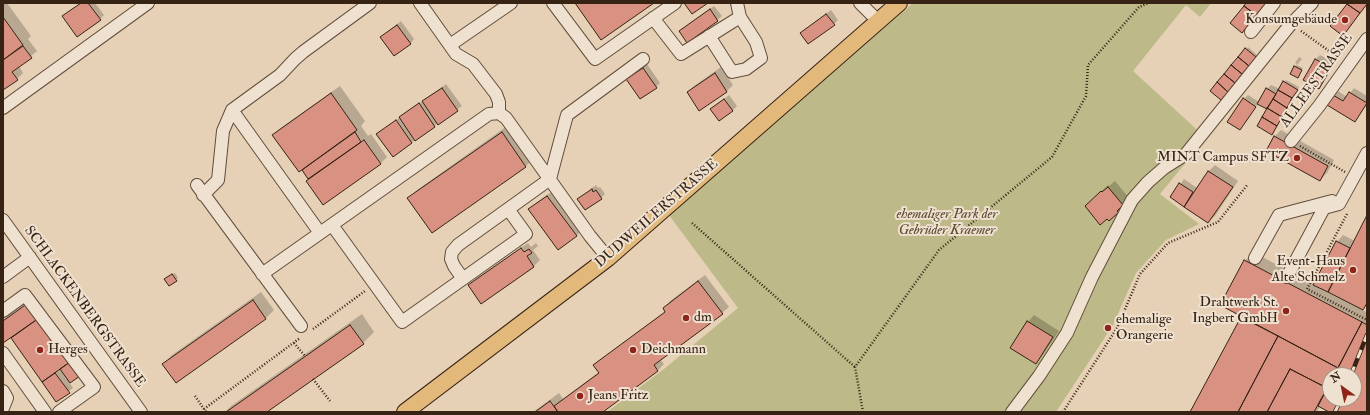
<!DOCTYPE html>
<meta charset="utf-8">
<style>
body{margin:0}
#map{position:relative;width:1370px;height:415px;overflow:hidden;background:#e6d1b6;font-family:"IM FELL Double Pica",serif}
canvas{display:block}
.frame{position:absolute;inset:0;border:4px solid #362314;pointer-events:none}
.north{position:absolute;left:1322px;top:367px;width:40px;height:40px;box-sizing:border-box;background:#efe1d0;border:1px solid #a59585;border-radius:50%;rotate:327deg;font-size:11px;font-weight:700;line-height:16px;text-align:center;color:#362314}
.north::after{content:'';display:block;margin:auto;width:14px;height:18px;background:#8f2418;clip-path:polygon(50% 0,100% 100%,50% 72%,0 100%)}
</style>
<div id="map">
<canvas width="1370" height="415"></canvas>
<div class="frame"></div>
<div class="north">N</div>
</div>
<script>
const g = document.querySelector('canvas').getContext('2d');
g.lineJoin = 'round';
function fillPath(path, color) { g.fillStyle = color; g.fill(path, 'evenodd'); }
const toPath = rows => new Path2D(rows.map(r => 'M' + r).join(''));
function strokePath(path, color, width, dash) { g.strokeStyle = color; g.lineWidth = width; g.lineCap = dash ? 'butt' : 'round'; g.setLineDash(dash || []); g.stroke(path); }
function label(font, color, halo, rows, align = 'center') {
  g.font = font + ' "IM FELL Double Pica",serif'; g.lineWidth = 4; g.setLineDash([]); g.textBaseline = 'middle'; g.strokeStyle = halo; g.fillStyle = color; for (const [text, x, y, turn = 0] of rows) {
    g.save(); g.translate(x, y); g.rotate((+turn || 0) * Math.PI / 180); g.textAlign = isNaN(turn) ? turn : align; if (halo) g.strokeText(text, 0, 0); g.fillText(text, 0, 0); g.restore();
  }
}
fillPath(toPath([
 [913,3,1211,3,1200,17,1186,5,1133,71,1206,138,1160,194,1199,224,1166,240,1136,273,1113,325,1056,412,607,412,664,369,738,308,669,215]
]), '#bdb988');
fillPath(toPath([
 [3,3,7,3,31,36,28,39,37,51,19,66,23,73,17,79,3,89],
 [81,3,95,3,104,15,100,19,68,12],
 [1349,3,1367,3,1367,5,1343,35],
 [714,6,722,16,688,42,680,31],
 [831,10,838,20,834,24,801,33],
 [401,21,414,39,410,44,381,37],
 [1248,47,1257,55,1223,97,1246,49],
 [1320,55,1335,63,1323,83,1319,88,1305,79,1316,59],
 [1299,57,1302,59,1297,65,1303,68,1298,77,1291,73,1297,64,1295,63],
 [647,64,660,83,656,87,632,75],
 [721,67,733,85,727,91,700,109,688,92,694,86],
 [1286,80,1299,87,1273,132,1268,109,1258,104,1240,129,1244,99,1248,95,1259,102,1267,89,1271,85,1280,89],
 [446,84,462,106,393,156,377,134],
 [340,86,365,121,361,126,368,136,371,134,387,157,380,164,309,179,273,135,282,127],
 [1354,88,1367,96,1367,105,1355,121,1328,104,1338,91,1347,97],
 [729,95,737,106,733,110,712,109],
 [510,124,534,158,526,166,432,232,409,198,417,190],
 [1281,130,1334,160,1327,173,1320,180,1274,137],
 [1215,165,1238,181,1215,216,1208,222,1171,197,1184,179,1197,188,1209,171],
 [1115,181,1129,198,1125,205,1109,219,1086,206,1108,185,1109,186],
 [596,185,598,188,600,187,605,194,601,198,578,199],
 [554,190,583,229,576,236,530,210,536,203],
 [1367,218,1367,305,1362,310,1367,312,1367,412,1331,412,1320,406,1317,412,1192,412,1243,316,1245,261,1253,252,1315,285,1337,242,1343,235,1355,241],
 [1330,375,1354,375,1354,399,1330,399],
 [528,243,531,247,536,243,538,246,533,250,540,260,534,266,481,303,470,285,476,279],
 [175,273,178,278,169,285,167,277],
 [705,275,729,307,722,313,660,359,664,364,658,370,602,412,533,412,559,393,563,399,599,372,594,366,601,359,666,311,664,308,670,301],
 [261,292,274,310,266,318,176,382,164,364,172,355],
 [35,297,76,355,80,375,69,382,73,388,56,401,11,337,3,342,3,320],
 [362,314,374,332,363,343,265,412,225,412,231,406],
 [1034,315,1059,331,1042,356,1036,363,1012,348,1028,322]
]), '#0003');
const building = toPath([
 [81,3,88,3,101,20,77,37,62,16,81,3],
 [575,3,654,3,601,40,575,3],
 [684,3,708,3,692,14,684,3],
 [1246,3,1266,3,1256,15,1244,6,1246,3],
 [1348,3,1367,3,1367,4,1360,13,1347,4,1348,3],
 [1347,4,1360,13,1343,36,1330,26,1347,4],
 [1244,6,1256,15,1242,33,1230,23,1244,6],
 [710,9,718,21,687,43,679,31,710,9],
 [826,14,835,25,808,44,800,33,826,14],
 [3,17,23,45,3,60,3,17],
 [397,25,411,44,394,56,380,37,397,25],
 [23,46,32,58,12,72,18,80,3,90,3,60,23,46],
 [1245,48,1256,57,1249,66,1238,57,1245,48],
 [1238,57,1249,66,1242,74,1231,65,1238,57],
 [1315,59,1331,68,1319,89,1303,80,1315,59],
 [1231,65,1242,74,1235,83,1224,74,1231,65],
 [1294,66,1302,70,1298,78,1290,74,1294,66],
 [643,68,657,88,640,99,626,79,643,68],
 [715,73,727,92,699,111,687,92,715,73],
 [1224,74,1235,83,1228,92,1217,82,1224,74],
 [1283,81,1298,90,1292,98,1278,90,1283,81],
 [1217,82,1228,92,1221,100,1210,91,1217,82],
 [442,88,458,111,438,125,422,101,442,88],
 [1266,88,1276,94,1267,109,1257,104,1266,88],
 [1278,90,1292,98,1287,108,1273,99,1278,90],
 [1349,92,1367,103,1355,122,1327,105,1333,95,1343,101,1349,92],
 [331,93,357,130,299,172,272,135,331,93],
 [1243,98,1256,107,1240,130,1227,122,1243,98],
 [724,99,733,111,719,121,710,109,724,99],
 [1273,99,1287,108,1282,117,1267,108,1273,99],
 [419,103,435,127,415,141,399,117,419,103],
 [1267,108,1282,117,1277,126,1262,117,1267,108],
 [1262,117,1277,126,1272,135,1257,126,1262,117],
 [396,120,412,143,393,157,376,134,396,120],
 [355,132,361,142,308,179,302,170,355,132],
 [502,132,526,167,432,233,407,198,502,132],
 [1274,136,1328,166,1320,181,1266,151,1274,136],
 [364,140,381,164,323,205,306,181,364,140],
 [1208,171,1233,187,1208,223,1184,207,1208,171],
 [1179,183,1193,192,1184,207,1170,197,1179,183],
 [1108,187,1123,205,1117,211,1119,212,1109,221,1107,219,1100,225,1085,206,1101,191,1102,192,1108,187],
 [592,189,593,192,596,190,602,199,585,210,577,199,592,189],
 [547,196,577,236,558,250,528,209,547,196],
 [1367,215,1367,303,1363,310,1328,292,1367,215],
 [1336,241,1350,248,1328,292,1313,285,1336,241],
 [521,248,524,252,529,249,532,253,527,256,534,267,481,304,468,285,521,248],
 [1244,260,1362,322,1338,368,1220,305,1244,260],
 [172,274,177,281,169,286,164,279,172,274],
 [698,281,723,314,654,365,658,371,603,412,558,412,554,406,599,373,593,365,665,312,663,308,698,281],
 [253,300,266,319,176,383,162,364,253,300],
 [28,303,39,318,3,343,3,321,28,303],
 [1241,317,1278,336,1238,412,1190,412,1241,317],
 [39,318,70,362,42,382,11,338,39,318],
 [1027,321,1053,337,1036,364,1010,348,1027,321],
 [1362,322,1367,325,1367,412,1329,412,1318,406,1330,383,1330,399,1354,399,1354,375,1334,375,1362,322],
 [350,325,364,344,267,412,226,412,350,325],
 [1278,336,1338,368,1334,375,1330,375,1330,383,1327,388,1290,369,1267,412,1238,412,1278,336],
 [70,362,80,376,70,383,60,369,70,362],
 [1290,369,1327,388,1314,412,1267,412,1290,369],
 [55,373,70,393,56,402,42,382,55,373],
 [550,401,558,412,535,412,550,401]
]);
fillPath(building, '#d99182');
strokePath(building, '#362314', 1);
const minor = toPath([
 [420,3,456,54,473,64,496,94,499,102,499,113],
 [553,3,595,59,675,3],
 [860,3,878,21],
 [653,18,681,54,740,17],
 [1251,32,1274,3],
 [709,36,732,72,746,69,761,58,756,42,740,17,737,3],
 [450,45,511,3],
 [3,108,148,3],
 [232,110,320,233],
 [1291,141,1319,106,1367,39],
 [197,185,301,326],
 [203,195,218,180,223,131,232,110,280,75,295,59,303,52,370,3],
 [3,220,141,412],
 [332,225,402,322,526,234,508,209],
 [1255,258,1279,215,1332,201],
 [262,274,489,114,499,113,506,118,590,236,608,258],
 [3,277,30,257],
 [1287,277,1324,208,1339,204,1367,153],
 [463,279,454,266,451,259,452,252,458,245,550,179,567,115,643,59],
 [3,311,25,295,94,387,59,412],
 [3,353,45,412],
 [3,391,7,398,3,408],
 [1012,412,1039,376,1067,333,1092,277,1132,200,1148,182,1164,168,1186,154,1290,25,1312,3]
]);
const major = toPath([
 [405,412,608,258,899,3]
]);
strokePath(minor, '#624e3c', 14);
strokePath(major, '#362314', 18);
strokePath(toPath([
 [1301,31,1339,58],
 [1300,146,1345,172],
 [1347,214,1307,289,1367,320],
 [692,223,855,367],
 [313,329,365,291],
 [294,343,305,356],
 [313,379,330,401],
 [195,396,206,412],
 [204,409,300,338],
 [863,412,855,367,939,250,1052,157,1086,96,1088,65,1139,7,1149,3],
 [1063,412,1117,328,1140,274,1168,243,1218,222,1248,184]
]), '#362314', 2.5, [1, 2]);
strokePath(minor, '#efe1d0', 12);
strokePath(major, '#e3b87b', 16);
const rail = toPath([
 [1351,375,1367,335],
 [1335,412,1341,399]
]);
strokePath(rail, '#362314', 4.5);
strokePath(rail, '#efe1d0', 3, [9]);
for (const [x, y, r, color] of [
 [1345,20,4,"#8f2418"],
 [1297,158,4,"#8f2418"],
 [1353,270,4,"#8f2418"],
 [1286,311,4,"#8f2418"],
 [686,318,4,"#8f2418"],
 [1108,328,4,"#8f2418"],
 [40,350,4,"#8f2418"],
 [633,350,4,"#8f2418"],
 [580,396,4,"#8f2418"]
]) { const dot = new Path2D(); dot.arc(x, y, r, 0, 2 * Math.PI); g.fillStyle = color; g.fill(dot); strokePath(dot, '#efe1d0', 1.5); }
label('14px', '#362314', '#efe1d0', [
 ["Konsumgebäude",1337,20,"right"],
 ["MINT Campus SFTZ",1289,158,"right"],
 ["Event-Haus",1345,262,"right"],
 ["Alte Schmelz",1345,278,"right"],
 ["Drahtwerk St.",1278,303,"right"],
 ["Ingbert GmbH",1278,319,"right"],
 ["dm",694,318],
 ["ehemalige",1116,320],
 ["Orangerie",1116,336],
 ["Herges",48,350],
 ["Deichmann",641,350],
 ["Jeans Fritz",588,396]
], 'left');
label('14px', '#362314', '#efe1d0', [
 ["ALLEESTRASSE",1317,81,-54],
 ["DUDWEILERSTRASSE",657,214,-41],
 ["SCHLACKENBERGSTRASSE",84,307,54]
]);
label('italic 14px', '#584831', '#efe1d0', [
 ["ehemaliger Park der",947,215],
 ["Gebrüder Kraemer",947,231]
]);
</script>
